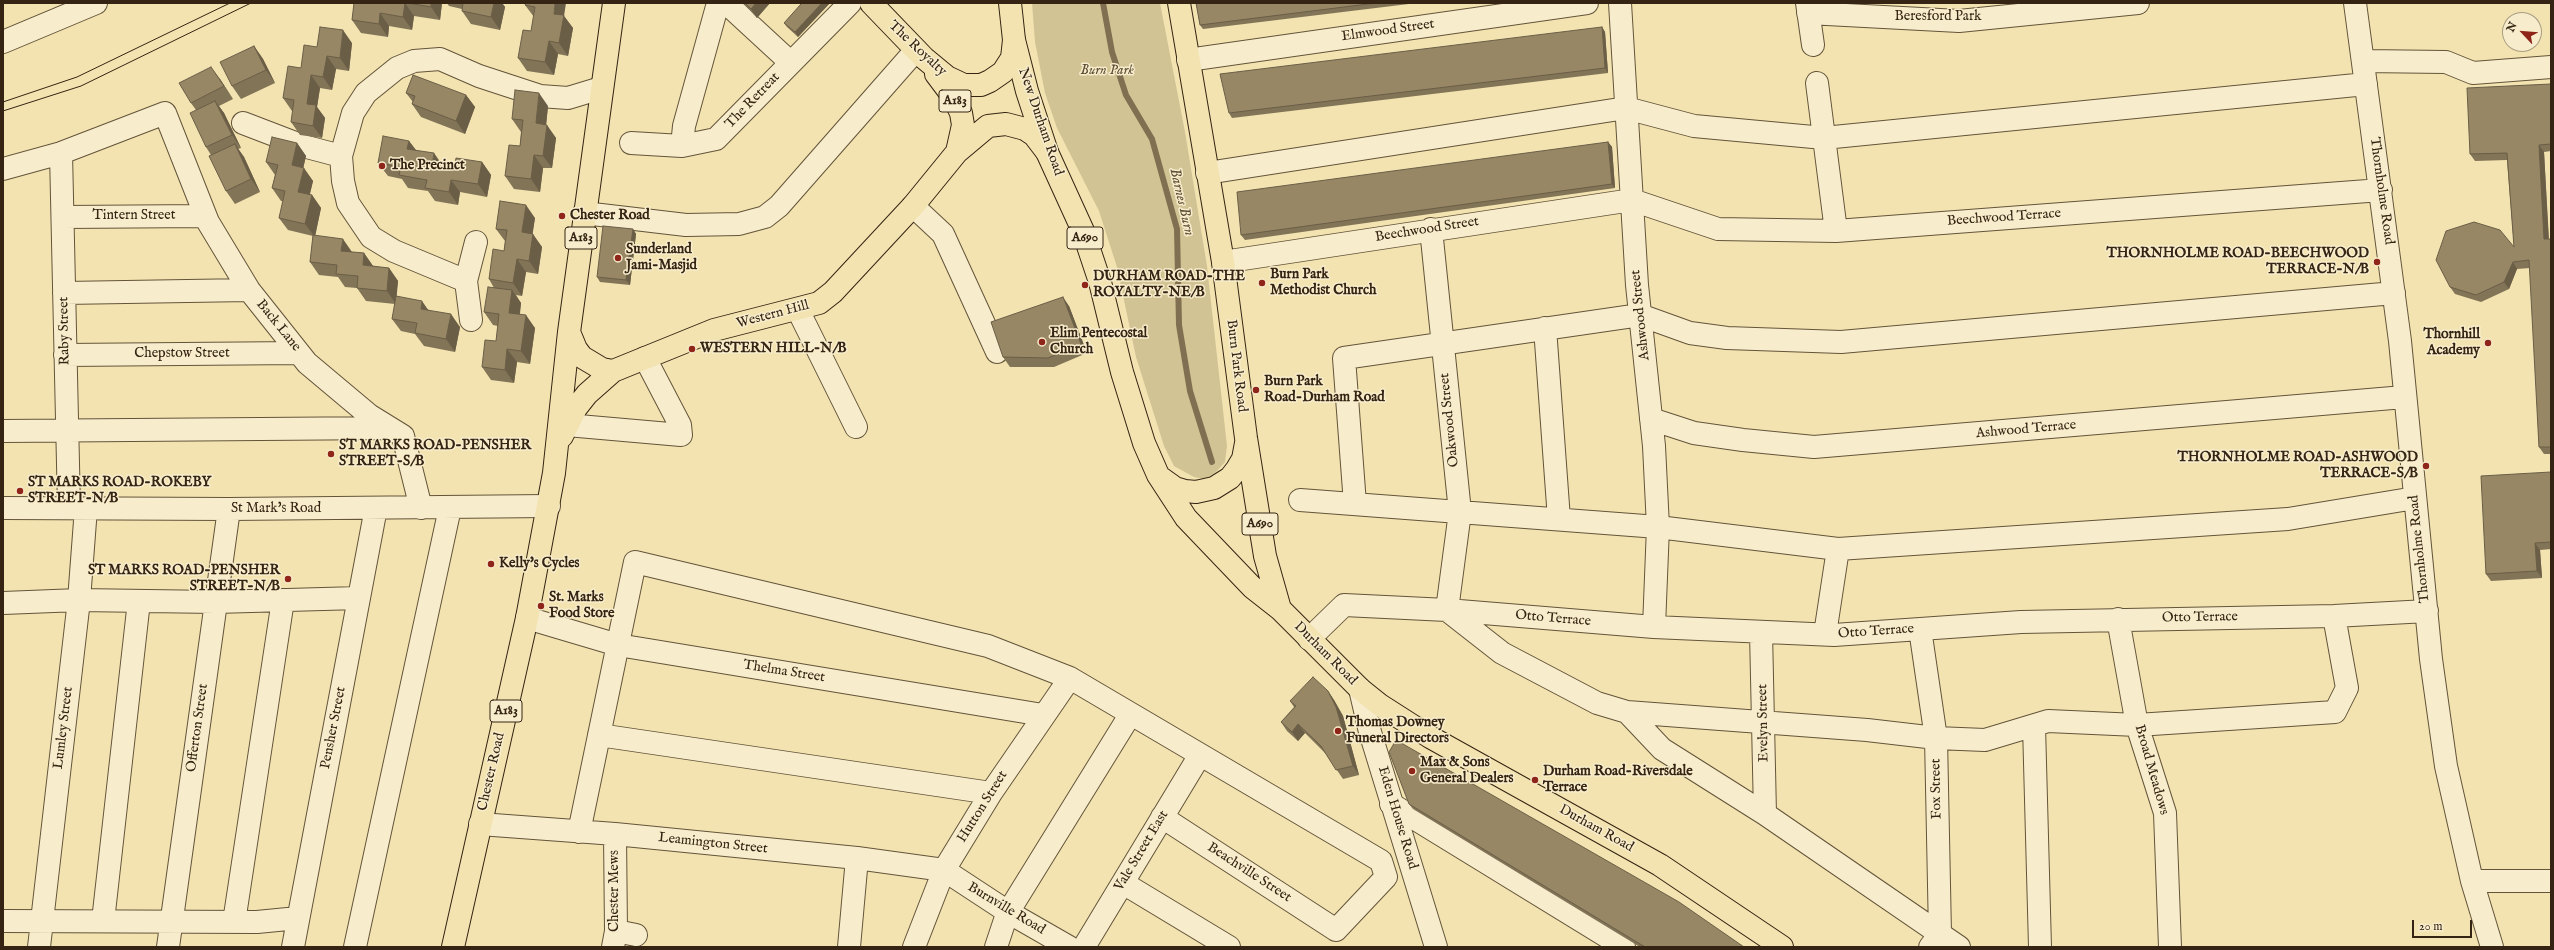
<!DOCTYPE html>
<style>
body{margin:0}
#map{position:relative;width:2554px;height:950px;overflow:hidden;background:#f2e3b0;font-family:"IM FELL English",serif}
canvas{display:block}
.frame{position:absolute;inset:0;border:4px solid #352413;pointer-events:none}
.north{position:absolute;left:2502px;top:12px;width:40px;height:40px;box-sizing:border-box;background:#f7edcc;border:1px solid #a99d82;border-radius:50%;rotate:296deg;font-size:11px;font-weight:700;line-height:16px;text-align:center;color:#352413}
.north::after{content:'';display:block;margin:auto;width:14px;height:18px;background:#8f2418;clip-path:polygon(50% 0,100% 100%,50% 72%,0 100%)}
.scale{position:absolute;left:2412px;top:920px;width:60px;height:18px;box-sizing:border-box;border:2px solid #352413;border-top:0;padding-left:5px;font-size:12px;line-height:14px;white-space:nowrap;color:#352413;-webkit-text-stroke:3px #f7edcc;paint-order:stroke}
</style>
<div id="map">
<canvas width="2554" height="950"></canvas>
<div class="frame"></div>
<div class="north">N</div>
<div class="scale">20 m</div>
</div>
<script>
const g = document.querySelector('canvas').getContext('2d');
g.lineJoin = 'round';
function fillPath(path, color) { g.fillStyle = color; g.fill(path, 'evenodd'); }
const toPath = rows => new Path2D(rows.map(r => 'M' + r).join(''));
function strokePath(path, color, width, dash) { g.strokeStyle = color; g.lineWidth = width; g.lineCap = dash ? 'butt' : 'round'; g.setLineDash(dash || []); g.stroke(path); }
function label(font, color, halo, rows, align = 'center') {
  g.font = font + ' "IM FELL English",serif'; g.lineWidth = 3; g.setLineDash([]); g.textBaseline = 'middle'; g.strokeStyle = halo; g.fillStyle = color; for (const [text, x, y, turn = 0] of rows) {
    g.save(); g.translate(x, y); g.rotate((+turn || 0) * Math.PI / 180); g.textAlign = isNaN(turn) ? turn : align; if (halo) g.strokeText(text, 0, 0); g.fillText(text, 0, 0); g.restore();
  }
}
fillPath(toPath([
 [1032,3,1160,3,1185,132,1207,266,1227,446,1225,462,1216,472,1205,479,1194,477,1174,466,1164,446,1136,357,1117,267,1099,211,1057,128,1045,93,1035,42]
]), '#d2c395');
strokePath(toPath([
 [1103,3,1112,52,1126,95,1152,139,1177,229,1179,325,1190,391,1212,462]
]), '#807051', 6);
const minor = toPath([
 [726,3,790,62],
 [1620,3,1637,285,1654,446,1658,527,1654,627],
 [1807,3,1813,45],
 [2355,3,2400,341,2431,659,2446,766,2472,881,2492,947],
 [1808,13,1959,21,2138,3],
 [3,42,96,3],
 [1188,60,1587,3],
 [2363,61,2446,62,2473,73,2551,67],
 [1817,83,1836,231],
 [243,123,303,146,341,156],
 [631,143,682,146,716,139,850,3],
 [682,146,684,126,718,3],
 [61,153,69,508],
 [3,169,61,153,165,113,208,222,249,290,307,363,369,415,403,436,421,508],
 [1207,173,1626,108,1694,126,1824,138,2366,84],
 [913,206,943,234,997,352],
 [584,213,686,225,739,224,765,217,779,206,916,50],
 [63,217,205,216],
 [1431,229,1460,512,1447,610,1502,653,1597,703,1627,712,1867,730,1936,738,1985,740,2048,721,2137,725,2335,712,2347,688,2334,616],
 [1223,262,1632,200,1718,229,1836,231,2381,190],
 [466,281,394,251,371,237,348,203,343,181,341,156,353,113,366,93,397,68,414,61,440,59,479,76,540,96,568,98,601,88],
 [64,293,249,290],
 [798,310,856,427],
 [471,320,466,281,476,242],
 [1545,328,1559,519],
 [65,355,299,353],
 [1651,419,1694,433,1743,440,1814,447,2404,397],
 [567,425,681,435,680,425,645,358],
 [3,431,389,428],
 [1300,500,1658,527,1838,549,2288,519,2415,498],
 [1355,504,1344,358,1640,315,1690,333,1727,338,1841,342,2394,293],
 [3,508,229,509,549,506],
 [3,603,79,600,215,602,359,598],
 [527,618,618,645,1043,715],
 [2118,619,2137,725,2165,813,2170,947],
 [1920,629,1936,738,1940,934,1930,947],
 [1761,632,1765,814],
 [1825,634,1838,549],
 [1309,639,1344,605,1447,610,1654,627,1834,635,2021,622,2334,616,2427,611],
 [1360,689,1370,732,1436,947],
 [1627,712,1662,749,1765,814,1959,947],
 [2034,726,2040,947],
 [599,735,991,793],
 [1391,804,1624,947],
 [1162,817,1336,930],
 [480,824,615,834,857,858,944,870,1008,912,1069,947],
 [579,832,635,562,988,646,1070,678,1381,861,1386,877,1336,930],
 [2472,881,2551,881],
 [1123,883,1229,947],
 [3,921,257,922,298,918],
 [103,921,139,601],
 [234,922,283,600],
 [616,931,636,935],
 [39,947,79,600,86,508],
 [168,947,229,509],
 [293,947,376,508],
 [355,947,450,508],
 [613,947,616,931,615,834],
 [849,947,857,858],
 [914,947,944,870,991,793,1070,678],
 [996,947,1007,914,1130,715],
 [1084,947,1200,755]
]);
const major = toPath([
 [871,3,924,58,947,77,964,85,981,85,990,81,1003,72,1012,58,1014,40],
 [936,74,954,98,961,113,963,125,957,152],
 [569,332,576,349,582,357,602,369,613,371],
 [562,436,576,408,587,394,613,371,714,330,819,303,833,292,913,206,957,152,988,126,1006,124,1025,129,1034,135,1047,152],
 [453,947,527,618,554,473,569,332,614,3]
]);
const highway = toPath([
 [1010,3,1014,40,1027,91,1047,152,1083,231,1100,282,1122,372,1144,443,1158,475,1186,518,1252,587,1280,609,1360,689,1380,705,1430,737,1660,865,1782,947],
 [1179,3,1223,262,1246,438,1265,556,1280,609],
 [1161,478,1175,488,1185,491,1196,492,1214,488,1230,478,1237,469,1243,459,1246,443]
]);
strokePath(minor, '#64543a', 24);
strokePath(major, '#352413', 24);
strokePath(highway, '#352413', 24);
strokePath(minor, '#f7edcc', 22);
strokePath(major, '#f2e3b0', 22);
strokePath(highway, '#f2e3b0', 22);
strokePath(toPath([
 [3,102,77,77,230,3],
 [3,111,81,86,251,3]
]), '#352413', 1);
fillPath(toPath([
 [354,3,442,3,440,20,414,16,412,30,389,26,388,37,361,33,352,20],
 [447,3,502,3,505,7,500,30,471,24,462,11,462,9,449,6],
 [526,3,564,16,573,28,568,56,558,54,554,75,527,71,518,58,531,31,534,17,525,5],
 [743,3,770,3,757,18],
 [799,3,830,3,798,37,787,27,784,23,801,5],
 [1196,3,1417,3,1203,29,1200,25],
 [1602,27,1605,32,1608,73,1232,118,1229,113],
 [352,43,349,71,336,69,332,90,320,88,317,107,325,118,322,138,300,135,291,122,293,111,292,111,283,98,301,68,317,47],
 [254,46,263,59,275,83,241,99,232,86],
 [220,79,233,99,219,106,224,113,241,148,238,149,244,157,260,192,235,204,226,191,211,155,206,147,196,110,191,103],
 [2551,84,2551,151,2544,152,2549,239,2551,239,2551,454,2544,454,2539,447,2530,268,2517,269,2509,289,2481,302,2455,294,2450,287,2514,247,2507,160,2475,161,2470,154],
 [406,93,466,95,475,107,465,134,421,117,412,104,413,102],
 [548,106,546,125,556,138,552,168,543,168,540,192,514,189,505,176,520,146,521,132,512,119],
 [409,141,416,150,443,166,442,168,454,170,482,162,491,175,487,197,460,192,458,205,435,201,428,191,408,188,402,179,388,176,378,163],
 [1608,142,1612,147,1615,188,1245,240,1241,235],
 [297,143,306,156,303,168,313,181,310,194,312,195,321,208,315,235,352,252,364,253,373,266,389,268,398,281,396,296,429,310,460,327,455,352,424,346,415,334,401,331,392,319,395,304,366,301,357,288,345,287,338,277,319,275,310,262,313,236,288,230,279,218,283,201,281,201,272,188,275,175,266,162],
 [535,218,532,234,542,247,538,274,526,272,522,296,516,295,521,303,520,314,535,328,530,364,517,362,514,383,491,380,482,367,496,341,498,326,493,325,484,312,494,288,489,279,504,251,505,241,496,229],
 [633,229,636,234,630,285,600,282,597,277],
 [1069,306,1087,353,1054,367,1010,367,1003,357],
 [2551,472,2551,549,2540,550,2542,578,2491,581,2486,574],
 [1328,691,1334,700,1343,716,1359,775,1343,779,1326,754,1305,733,1298,741,1287,731,1281,722,1294,707,1290,701],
 [1409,804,1744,947,1640,947,1413,809]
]), '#827457');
fillPath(toPath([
 [405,3,414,16,412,30,403,17],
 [431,3,442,3,440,20,431,7],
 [494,3,502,3,505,7,500,30,491,17],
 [555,3,566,3,564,16,573,28,568,56,559,43,554,14],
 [756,3,770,3,757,18,751,9],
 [822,3,830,3,798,37,795,32],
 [380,13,389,26,388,37,379,24],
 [1602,27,1605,32,1608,73,1605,68],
 [343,30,352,43,349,71,340,58],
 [549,41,558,54,554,75,545,62],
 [254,46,263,59,275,83,266,70],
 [327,56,336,69,332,90,323,77],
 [211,67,220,79,233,99,224,86],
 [311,75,320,88,317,107,325,118,322,138,313,126,307,104],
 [539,93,548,106,545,136,536,123],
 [466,95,475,107,465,134,456,121],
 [215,101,224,113,241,148,232,135],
 [547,125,556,138,552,168,543,156],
 [409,141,418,153,407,149],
 [1608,142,1612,147,1615,188,1612,184],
 [297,143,306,156,301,178,292,165],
 [235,144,244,157,260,192,251,179],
 [2539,145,2544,152,2549,246,2544,239],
 [434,153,443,166,441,179,432,166],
 [534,155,543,168,540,192,531,179],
 [482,162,491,175,487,197,478,184],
 [304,168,313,181,307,205,298,192],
 [451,180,460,192,458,205,449,192],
 [312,195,321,208,315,237,305,224],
 [526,205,535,218,531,245,522,232],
 [633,229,636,234,630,285,626,280],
 [533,234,542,247,538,274,529,261],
 [343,239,352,252,350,264,341,251],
 [364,253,373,266,372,278,363,265],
 [517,259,526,272,522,296,513,283],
 [2513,262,2517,269,2509,289,2504,282],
 [389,268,398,281,396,304,387,291],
 [512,290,521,303,518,326,509,313],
 [1063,297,1069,306,1087,353,1081,344],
 [422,301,431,314,421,309],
 [451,314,460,327,455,352,446,339],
 [526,315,535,328,530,364,521,351],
 [507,349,517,362,514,383,505,370],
 [2535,543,2540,550,2542,578,2537,571],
 [1328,691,1334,700,1343,716,1359,775,1353,766],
 [1298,724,1305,733,1298,741,1292,732]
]), '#6a5e47');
const building = toPath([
 [354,3,405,3,403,17,380,13,379,24,352,20,354,3],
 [408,3,431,3,431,7,408,3],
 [463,3,494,3,491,17,462,11,463,3],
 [526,3,555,3,554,14,564,15,559,43,549,41,545,62,518,58,523,30,531,31,535,7,525,5,526,3],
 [745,3,756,3,751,9,745,3],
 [800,3,822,3,795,32,784,23,801,4,800,3],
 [1196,3,1376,3,1200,25,1196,3],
 [320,27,343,30,340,58,327,56,323,77,311,75,307,104,316,105,313,126,291,122,294,100,283,98,288,66,301,68,304,45,317,47,320,27],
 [1602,27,1605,68,1229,113,1220,74,1602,27],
 [254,46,266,70,232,86,220,62,254,46],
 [211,67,224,86,191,103,179,83,211,67],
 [413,75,466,95,456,121,412,104,415,96,406,93,413,75],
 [2551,84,2551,144,2539,145,2544,239,2551,239,2551,447,2539,447,2529,260,2513,262,2504,282,2476,295,2450,287,2436,260,2446,231,2474,222,2500,230,2514,247,2507,153,2470,154,2467,88,2551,84],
 [515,90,539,93,536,123,547,125,543,156,534,155,531,179,505,176,509,145,520,146,523,120,512,119,515,90],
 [215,101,232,135,206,147,190,113,215,101],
 [383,136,409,141,407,149,434,153,432,166,454,170,456,158,482,162,478,184,451,180,449,192,425,188,427,180,399,175,401,167,378,163,383,136],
 [272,137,297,143,292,165,304,168,298,192,312,195,305,224,279,218,285,191,272,188,278,165,266,162,272,137],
 [1608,142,1612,184,1241,235,1237,192,1608,142],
 [235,144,251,179,226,191,209,156,235,144],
 [500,201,526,205,522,232,533,234,529,261,517,259,513,283,489,279,493,249,504,251,507,230,496,229,500,201],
 [603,226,633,229,626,280,597,277,603,226],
 [313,235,343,239,341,251,364,253,363,265,389,268,387,291,357,288,358,276,336,274,337,265,310,262,313,235],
 [488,287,512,290,509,313,526,315,521,351,507,349,505,370,482,367,485,340,496,341,499,314,484,312,488,287],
 [396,296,422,301,421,309,451,314,446,339,415,333,417,323,392,319,396,296],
 [1063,297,1081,344,1048,358,1003,357,991,322,1063,297],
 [2551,472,2551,542,2535,543,2537,571,2486,574,2481,476,2551,472],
 [1313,677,1328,691,1336,707,1353,766,1336,770,1321,746,1298,724,1292,732,1281,722,1296,706,1290,701,1313,677],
 [1396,740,1679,902,1744,947,1645,947,1409,804,1389,752,1396,740]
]);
fillPath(building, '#978765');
strokePath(building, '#6a5e47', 1);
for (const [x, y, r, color] of [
 [382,166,4,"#8f2418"],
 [562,216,4,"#8f2418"],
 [618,258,4,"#8f2418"],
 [2377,262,4,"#8f2418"],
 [1262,283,4,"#8f2418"],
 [1085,285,4,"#8f2418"],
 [1042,342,4,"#8f2418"],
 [2488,343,4,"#8f2418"],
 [692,349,4,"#8f2418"],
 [1256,390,4,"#8f2418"],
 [331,454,4,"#8f2418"],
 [2426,466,4,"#8f2418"],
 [20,491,4,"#8f2418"],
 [491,564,4,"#8f2418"],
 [288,579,4,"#8f2418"],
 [541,606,4,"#8f2418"],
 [1338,731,4,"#8f2418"],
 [1412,771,4,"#8f2418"],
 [1535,780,4,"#8f2418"]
]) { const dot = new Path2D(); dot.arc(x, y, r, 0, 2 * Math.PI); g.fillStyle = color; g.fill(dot); strokePath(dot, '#f7edcc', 1.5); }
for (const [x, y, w] of [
 [955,101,32],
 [581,238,32],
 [1085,238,36],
 [1260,524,36],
 [506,711,32]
]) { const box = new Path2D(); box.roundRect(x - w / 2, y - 11, w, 22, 3); g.fillStyle = '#f7edcc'; g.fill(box); strokePath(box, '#352413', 1); }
label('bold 13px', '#352413', null, [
 ["A183",955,101],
 ["A183",581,238],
 ["A690",1085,238],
 ["A690",1260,524],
 ["A183",506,711]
]);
label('14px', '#352413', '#f7edcc', [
 ["Beresford Park",1938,17],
 ["Elmwood Street",1388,31,-8],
 ["The Royalty",917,49,43],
 ["The Retreat",753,101,-46],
 ["New Durham Road",1040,122,71],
 ["Thornholme Road",2381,191,82],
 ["Tintern Street",134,216],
 ["Beechwood Terrace",2004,218,-4],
 ["Beechwood Street",1427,230,-9],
 ["Western Hill",773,315,-15],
 ["Ashwood Street",1641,315,-96],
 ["Back Lane",278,326,51],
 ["Raby Street",65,331,-91],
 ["Chepstow Street",182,354],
 ["Burn Park Road",1236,366,83],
 ["Oakwood Street",1450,420,-96],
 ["Ashwood Terrace",2026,430,-5],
 ["St Mark's Road",276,509],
 ["Thornholme Road",2420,549,-96],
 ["Otto Terrace",2200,618,-1],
 ["Otto Terrace",1553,619,5],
 ["Otto Terrace",1876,632,-4],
 ["Durham Road",1325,654,45],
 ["Thelma Street",784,672,9],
 ["Evelyn Street",1764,723,-91],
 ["Lumley Street",64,728,-83],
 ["Offerton Street",198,728,-82],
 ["Pensher Street",334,728,-79],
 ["Broad Meadows",2151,770,74],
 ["Chester Road",492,772,-77],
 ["Fox Street",1937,789,-91],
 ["Hutton Street",983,807,-58],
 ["Eden House Road",1397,818,73],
 ["Durham Road",1596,829,29],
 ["Leamington Street",713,844,6],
 ["Vale Street East",1142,851,-59],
 ["Beachville Street",1249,873,33],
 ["Chester Mews",615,891,-90],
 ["Burnville Road",1006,909,31]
]);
label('italic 14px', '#5c4c34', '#f7edcc', [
 ["Burn Park",1107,71]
]);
label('bold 14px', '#352413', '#f7edcc', [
 ["The Precinct",390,166],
 ["Chester Road",570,216],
 ["Sunderland",626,250],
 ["Jami-Masjid",626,266],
 ["THORNHOLME ROAD-BEECHWOOD",2369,254,"right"],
 ["TERRACE-N/B",2369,270,"right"],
 ["Burn Park",1270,275],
 ["Methodist Church",1270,291],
 ["DURHAM ROAD-THE",1093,277],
 ["ROYALTY-NE/B",1093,293],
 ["Elim Pentecostal",1050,334],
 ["Church",1050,350],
 ["Thornhill",2480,335,"right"],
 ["Academy",2480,351,"right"],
 ["WESTERN HILL-N/B",700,349],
 ["Burn Park",1264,382],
 ["Road-Durham Road",1264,398],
 ["ST MARKS ROAD-PENSHER",339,446],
 ["STREET-S/B",339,462],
 ["THORNHOLME ROAD-ASHWOOD",2418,458,"right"],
 ["TERRACE-S/B",2418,474,"right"],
 ["ST MARKS ROAD-ROKEBY",28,483],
 ["STREET-N/B",28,499],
 ["Kelly's Cycles",499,564],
 ["ST MARKS ROAD-PENSHER",280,571,"right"],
 ["STREET-N/B",280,587,"right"],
 ["St. Marks",549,598],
 ["Food Store",549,614],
 ["Thomas Downey",1346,723],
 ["Funeral Directors",1346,739],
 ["Max & Sons",1420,763],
 ["General Dealers",1420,779],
 ["Durham Road-Riversdale",1543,772],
 ["Terrace",1543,788]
], 'left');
label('italic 15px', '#615037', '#f7edcc', [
 ["Barnes Burn",1181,202,77]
]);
</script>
